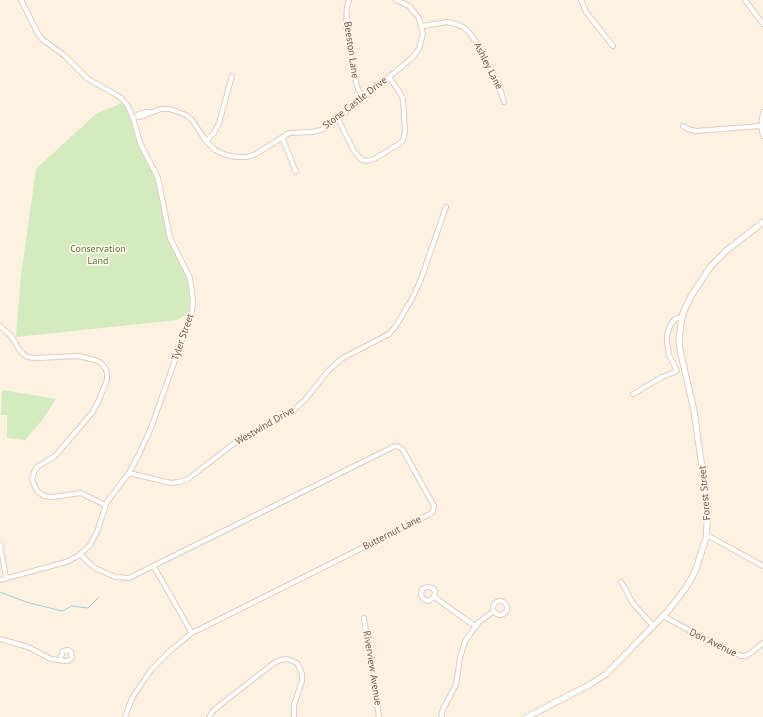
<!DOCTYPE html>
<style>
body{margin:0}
canvas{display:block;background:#fdf1e1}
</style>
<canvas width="763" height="717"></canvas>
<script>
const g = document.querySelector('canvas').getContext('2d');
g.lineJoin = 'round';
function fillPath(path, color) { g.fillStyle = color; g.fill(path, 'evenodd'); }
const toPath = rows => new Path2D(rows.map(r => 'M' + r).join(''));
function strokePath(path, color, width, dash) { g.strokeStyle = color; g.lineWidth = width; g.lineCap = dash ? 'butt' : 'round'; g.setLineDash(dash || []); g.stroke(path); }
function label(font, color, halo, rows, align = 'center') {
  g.font = font + ' "PT Sans",sans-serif'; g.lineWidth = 3.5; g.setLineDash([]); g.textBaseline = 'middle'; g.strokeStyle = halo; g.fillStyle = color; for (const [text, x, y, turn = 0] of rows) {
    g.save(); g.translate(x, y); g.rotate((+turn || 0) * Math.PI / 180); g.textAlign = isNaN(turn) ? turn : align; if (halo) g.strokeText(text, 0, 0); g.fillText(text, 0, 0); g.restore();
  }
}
fillPath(toPath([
 [122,103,129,113,136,139,155,175,158,185,166,232,173,250,182,266,189,286,190,306,188,313,177,320,16,337,21,276,36,169,97,113],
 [2,390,56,399,42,420,25,440,7,438,7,415,1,415]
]), '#d3ebbf');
strokePath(toPath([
 [0,592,26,602,62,611,72,606,88,608,99,597]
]), '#9bd2da', 1);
const minor = toPath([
 [349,0,347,6,346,25,355,79,358,89,364,98],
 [581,0,586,12,613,46],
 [745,0,763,24],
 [422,26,447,22,456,24,463,27,469,32,480,48,492,71,501,92,504,102],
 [763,112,761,126,763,136],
 [137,116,139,114,145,112,149,112],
 [133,118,137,116,140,117,161,109,170,109,186,115,192,120,206,141,215,150,226,155,236,157,247,157,256,154,289,133,312,132,321,130,338,119,389,77,412,58,419,49,423,34,419,18,409,6,396,0],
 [338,119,354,151,358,156,362,160,368,161,374,159,399,144,403,140,405,132,403,99,400,93,389,77],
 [683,126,688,129,696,131,761,126],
 [282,137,296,172],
 [206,141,214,133,219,123,232,76],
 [0,326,12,337,20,351,27,357,36,358,78,356,95,360,101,363,105,368,107,373,107,380,99,400,92,413,55,456,37,467,34,472,32,480,37,491,44,496,53,497,81,493,105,505],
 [633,394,662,377,677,371,669,355,667,342,667,335,670,326,674,320,677,318,682,317],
 [129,473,171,483,179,482,188,479,232,445,295,409,305,400,328,371,341,359,389,334,396,326,413,297,421,279,446,207],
 [707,535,763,566],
 [0,543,6,578],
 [80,554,88,562,95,568,115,577,129,578,395,446,399,447,403,450,434,506,433,511,430,514,192,633,171,650,151,670,132,698,125,717],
 [154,567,192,633],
 [0,580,66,562,78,556,90,545,97,532,107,502,129,473,139,454,151,428,192,312,193,302,190,278,170,238,158,178,140,143,134,121,128,106,122,99,115,94,88,79,65,56,42,39,37,32,21,0],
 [621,582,626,590,632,602,653,626],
 [434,597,429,601,424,600,421,595,422,589,427,587,433,588,435,592,434,597,475,626],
 '493 608a7 7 0 1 1 14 0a7 7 0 1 1-14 0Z',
 [663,616,711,642,741,656,746,656,752,652,763,643],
 [364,618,379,717],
 [0,639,28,647,49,658,51,659,66,661,68,661,72,658,71,652,68,650,63,651,60,660],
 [209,717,213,711,225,701,274,663,280,660,287,659,297,663,302,674,302,681,294,705,294,717],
 [441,717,443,709,456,685,460,658,465,641,479,622,494,611]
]);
const tertiary = toPath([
 [527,717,591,684,606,674,668,611,685,589,695,572,706,538,708,510,694,411,680,350,679,341,681,323,683,313,691,296,711,266,726,251,763,222]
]);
strokePath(minor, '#e2cdbd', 6);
strokePath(tertiary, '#e2cdbd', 7);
strokePath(minor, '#fff', 4);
strokePath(tertiary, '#fff', 5);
label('10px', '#755647', '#fff5e8', [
 ["Beeston Lane",351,50,82],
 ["Ashley Lane",488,66,63],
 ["Stone Castle Drive",355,103,-38],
 ["Tyler Street",183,337,-71],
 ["Westwind Drive",265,426,-30],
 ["Forest Street",705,493,-95],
 ["Butternut Lane",392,533,-27],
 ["Don Avenue",713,643,26],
 ["Riverview Avenue",372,668,81]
]);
label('10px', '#537c3e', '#fff5e8', [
 ["Conservation",98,249],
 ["Land",98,261]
]);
</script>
